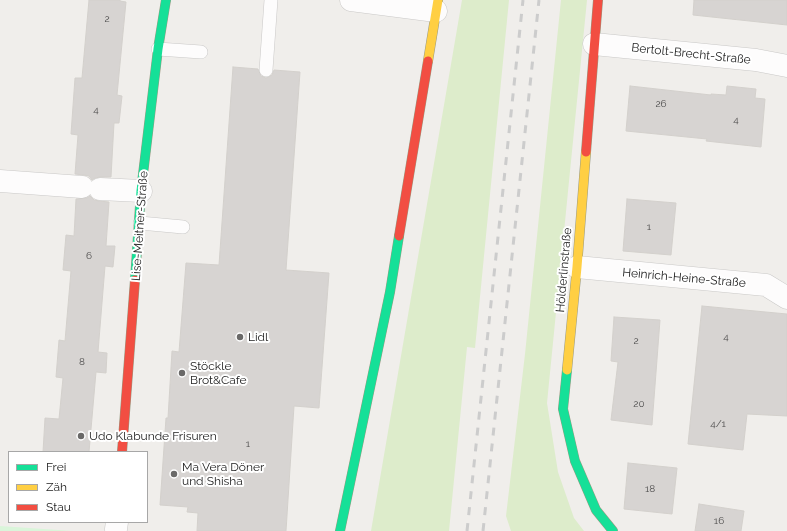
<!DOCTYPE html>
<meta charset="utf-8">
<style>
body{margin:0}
#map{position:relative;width:787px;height:531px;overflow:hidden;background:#f0eeeb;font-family:Raleway,sans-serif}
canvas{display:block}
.legend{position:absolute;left:8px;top:451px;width:140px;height:72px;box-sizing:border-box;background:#fff;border:1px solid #a7a7a7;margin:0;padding:5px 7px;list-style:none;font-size:12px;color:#222}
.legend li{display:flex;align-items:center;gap:8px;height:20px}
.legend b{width:20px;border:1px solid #a7a7a7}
</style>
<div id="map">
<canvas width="787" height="531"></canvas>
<ul class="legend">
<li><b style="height:5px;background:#16e098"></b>Frei</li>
<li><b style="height:5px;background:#ffcf43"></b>Zäh</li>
<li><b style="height:5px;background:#f24e42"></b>Stau</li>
</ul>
</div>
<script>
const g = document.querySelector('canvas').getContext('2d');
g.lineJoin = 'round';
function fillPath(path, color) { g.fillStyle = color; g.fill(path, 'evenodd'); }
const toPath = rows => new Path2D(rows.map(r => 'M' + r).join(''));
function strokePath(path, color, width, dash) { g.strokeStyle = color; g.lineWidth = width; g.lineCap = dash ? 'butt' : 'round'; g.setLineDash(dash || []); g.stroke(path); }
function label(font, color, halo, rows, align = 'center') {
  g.font = font + ' Raleway,sans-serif'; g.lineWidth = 4; g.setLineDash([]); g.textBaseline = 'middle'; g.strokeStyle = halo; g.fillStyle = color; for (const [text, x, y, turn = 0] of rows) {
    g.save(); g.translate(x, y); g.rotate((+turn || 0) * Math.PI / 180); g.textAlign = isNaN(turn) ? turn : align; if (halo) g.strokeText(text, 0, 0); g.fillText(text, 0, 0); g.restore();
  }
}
fillPath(toPath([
 [462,0,509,0,475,348,467,347,449,531,371,531],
 [561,0,587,0,547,403,558,472,574,518,584,531,511,531,506,516,525,354]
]), '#ddeccb');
fillPath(toPath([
 [0,526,73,531,0,531]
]), '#daf5da');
const building = toPath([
 [89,0,120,0,120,1,126,2,117,95,122,96,119,123,114,123,111,177,100,177,95,178,92,180,89,176,83,175,75,174,78,135,71,134,75,78,82,78,89,0],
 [694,0,787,0,787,25,693,15,694,0],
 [233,67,258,69,261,76,266,78,272,75,274,70,300,72,286,270,329,273,319,408,294,406,286,531,197,531,198,513,187,512,188,507,160,505,166,418,168,418,172,351,179,352,186,263,219,265,233,67],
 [630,86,711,95,711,94,726,95,727,86,756,89,755,98,765,99,761,147,706,141,707,139,626,131,630,86],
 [90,196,94,200,99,201,109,202,106,246,115,246,113,267,105,266,98,352,107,353,106,373,96,372,89,452,43,452,45,418,59,419,63,378,56,377,59,340,65,341,71,271,63,270,66,235,74,236,76,199,87,198,90,196],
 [627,199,676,203,671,255,623,251,627,199],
 [702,306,787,314,787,416,747,414,743,450,688,444,702,306],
 [614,317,660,320,652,425,611,420,618,362,611,361,614,317],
 [628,463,677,468,672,514,624,509,628,463],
 [699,504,744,511,741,531,695,531,699,504]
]);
fillPath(building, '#d7d4d2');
strokePath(building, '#d3d0cc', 1);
const lane = toPath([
 [158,49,201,52],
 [266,70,271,0],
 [140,223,183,227]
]);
const street = toPath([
 [351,0,436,11],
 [594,44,756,60,787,66],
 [0,181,82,187],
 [100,189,141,191],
 [577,267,766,285,787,298],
 [116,529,117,522]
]);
const fast = toPath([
 [135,280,141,191,158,49,166,0],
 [567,370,563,409,575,461,596,510,613,531],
 [340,531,390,292,399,236]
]);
const slow = toPath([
 [428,61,438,0],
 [567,370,577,267,586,152]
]);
const jam = toPath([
 [586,152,598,0],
 [399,236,428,61],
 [122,452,135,280]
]);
strokePath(lane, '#c9c8c7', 14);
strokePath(street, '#c9c8c7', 23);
strokePath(fast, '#999a82', 10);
strokePath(slow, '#999a82', 10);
strokePath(jam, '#999a82', 10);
strokePath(lane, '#fdfcfc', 13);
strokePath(street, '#fdfcfc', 22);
strokePath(fast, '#16e098', 9);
strokePath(slow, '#ffcf43', 9);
strokePath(jam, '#f24e42', 9);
strokePath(toPath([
 [467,531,523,0],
 [483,531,539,0]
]), '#ccc', 3, [8, 8]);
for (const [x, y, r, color] of [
 [240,337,4,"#6a6968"],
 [182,373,4,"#6a6968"],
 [81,436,4,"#6a6968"],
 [174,474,4,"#6a6968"]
]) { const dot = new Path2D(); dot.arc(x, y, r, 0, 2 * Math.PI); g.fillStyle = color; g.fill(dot); strokePath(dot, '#fff', 1.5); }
label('10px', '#4f4e4e', null, [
 ["2",107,19],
 ["26",661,104],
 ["4",96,110],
 ["4",736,120],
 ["1",649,227],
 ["6",89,256],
 ["4",726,337],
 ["2",636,341],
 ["8",82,362],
 ["20",639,404],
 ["4/1",718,424],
 ["1",248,444],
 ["18",650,489],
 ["16",719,521]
]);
label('12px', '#222', '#fff', [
 ["Bertolt-Brecht-Straße",691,54,6],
 ["Lise-Meitner-Straße",140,226,-86],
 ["Hölderlinstraße",564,270,-85],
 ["Heinrich-Heine-Straße",684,278,5]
]);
label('12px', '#222', '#fff', [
 ["Lidl",248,337],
 ["Stöckle",190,366],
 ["Brot&Cafe",190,380],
 ["Udo Klabunde Frisuren",89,436],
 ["Ma Vera Döner",182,467],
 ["und Shisha",182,481]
], 'left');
</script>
